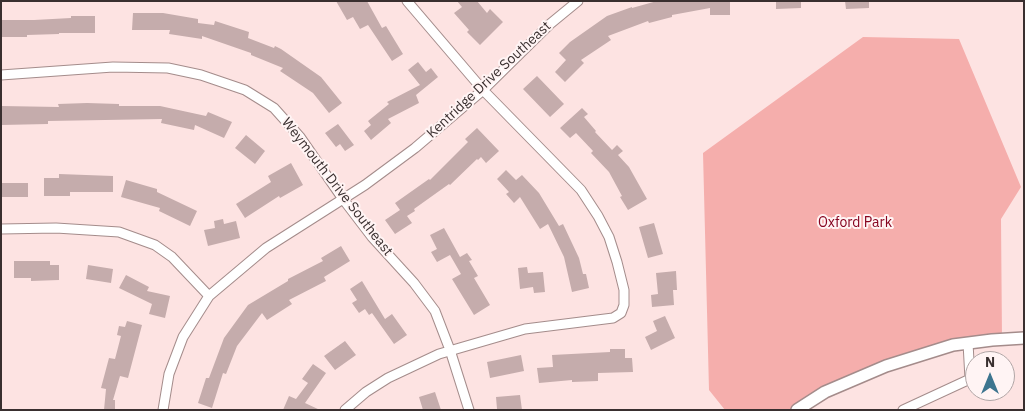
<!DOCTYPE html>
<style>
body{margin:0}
#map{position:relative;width:1025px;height:411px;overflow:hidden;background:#fde3e2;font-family:"IBM Plex Sans",sans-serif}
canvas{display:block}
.frame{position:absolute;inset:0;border:2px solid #392f2f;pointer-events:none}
.north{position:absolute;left:965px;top:351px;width:50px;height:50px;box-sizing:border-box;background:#fff4f4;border:1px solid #b0a5a5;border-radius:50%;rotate:0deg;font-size:14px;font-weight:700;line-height:20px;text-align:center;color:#392f2f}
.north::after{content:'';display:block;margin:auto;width:18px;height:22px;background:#3d758f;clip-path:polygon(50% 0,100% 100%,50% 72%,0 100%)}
</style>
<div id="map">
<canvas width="1025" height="411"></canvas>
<div class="frame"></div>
<div class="north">N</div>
</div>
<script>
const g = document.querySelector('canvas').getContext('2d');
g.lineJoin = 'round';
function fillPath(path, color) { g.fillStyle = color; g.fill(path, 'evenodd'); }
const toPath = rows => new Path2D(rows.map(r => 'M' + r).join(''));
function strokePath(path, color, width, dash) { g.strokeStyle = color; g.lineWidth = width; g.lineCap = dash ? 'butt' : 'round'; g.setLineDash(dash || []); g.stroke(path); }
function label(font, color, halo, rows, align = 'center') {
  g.font = font + ' "IBM Plex Sans",sans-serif'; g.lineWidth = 4; g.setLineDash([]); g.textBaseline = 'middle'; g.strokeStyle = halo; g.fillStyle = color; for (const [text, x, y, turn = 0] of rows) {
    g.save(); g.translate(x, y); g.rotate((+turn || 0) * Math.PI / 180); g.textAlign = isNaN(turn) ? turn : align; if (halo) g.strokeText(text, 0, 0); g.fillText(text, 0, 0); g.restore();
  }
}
fillPath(toPath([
 [863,37,959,39,1021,187,1001,219,1002,339,886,366,797,410,725,410,709,390,703,153]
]), '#f5aeac');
fillPath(toPath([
 [336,1,367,1,382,28,386,26,403,54,392,61,368,25,360,29,353,17,347,20],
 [457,1,477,1,487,13,490,9,503,22,480,45,467,32,469,30,454,13,462,7],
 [657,1,730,1,730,15,710,15,710,8,672,15,672,17,649,23,648,21,608,36,611,40,581,60,584,63,565,82,555,72,566,60,559,53,570,42,607,16,632,7,632,8],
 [776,1,801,1,801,8,776,9],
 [845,1,869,1,869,8,846,9],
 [133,13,163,13,198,19,198,23,214,25,215,21,249,32,248,38,274,48,275,46,281,49,321,77,342,103,329,113,313,93,280,71,283,68,251,55,251,53,202,36,202,39,169,34,170,30,132,30],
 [71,16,95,16,95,33,59,33,59,34,27,35,27,37,1,37,1,20,34,20,71,18],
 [418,62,426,72,431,68,438,77,416,95,419,103,388,119,391,123,371,140,364,131,371,125,368,121,389,104,387,102,420,85,408,70],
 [537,76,564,104,550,117,523,89],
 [87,103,119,104,119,106,160,106,206,116,208,112,232,122,224,138,195,125,194,130,161,123,162,119,48,121,48,124,1,125,1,106,59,107,58,104],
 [582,108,588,114,584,117,596,131,595,132,612,150,617,145,623,151,618,155,629,167,647,199,628,210,620,197,622,196,609,172,591,153,593,151,576,133,570,138,560,128],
 [338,124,354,145,345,151,340,144,336,147,325,133],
 [477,128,499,151,486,163,481,157,478,160,477,159,450,185,449,184,414,209,415,211,407,216,412,223,395,234,385,220,400,210,395,203,429,179,430,180,468,142,465,139],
 [246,135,265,151,255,164,235,148],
 [291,163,303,185,280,198,279,196,245,218,236,204,271,182,268,176],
 [506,170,516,180,522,175,539,193,559,226,563,224,579,258,583,274,586,274,589,288,572,292,564,257,548,224,540,229,520,197,514,203,506,194,509,192,497,179],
 [59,174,113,176,113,192,70,192,70,196,44,196,44,178,59,178],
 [126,180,157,189,157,192,197,211,190,226,159,211,160,208,121,197],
 [1,183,28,183,28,197,1,197],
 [223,219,224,224,236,221,240,238,208,246,204,230,215,228,214,221],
 [654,223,663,254,648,258,639,227],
 [444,228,460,257,467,253,472,260,469,261,478,276,474,278,490,305,474,315,452,279,461,274,450,255,437,262,431,252,437,249,430,235],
 [341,246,350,261,324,277,326,281,289,300,292,304,267,320,262,313,237,346,226,374,223,373,212,408,198,403,206,378,209,378,224,338,248,305,288,281,288,279,323,261,321,258],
 [14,261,50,261,50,265,59,265,59,280,31,281,31,278,14,278],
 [88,265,113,269,111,283,86,279],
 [527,267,528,273,543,272,545,292,534,293,533,287,520,289,518,268],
 [676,271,677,290,673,290,674,305,652,307,651,295,658,294,656,273],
 [126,275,149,287,147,291,170,296,165,318,149,314,152,304,119,288],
 [362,281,385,319,392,314,407,335,394,344,372,313,369,315,365,309,359,313,352,303,357,300,350,289],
 [665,316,675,338,651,350,645,337,657,331,653,321],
 [127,321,142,325,128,378,120,376,113,400,115,400,115,410,104,410,106,389,101,388,109,358,115,359,121,336,117,335,119,326,125,327],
 [345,341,356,355,335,370,324,356],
 [610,349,625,349,625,358,632,358,633,372,598,373,598,381,572,382,572,380,539,383,537,368,553,367,552,355,610,352],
 [521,355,524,371,490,378,487,362],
 [313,364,326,373,305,403,320,410,283,410,289,396,296,399,308,383,302,379],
 [435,392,441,410,423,410,419,397],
 [520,395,522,410,497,409,496,397]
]), '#c5acac');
const minor = toPath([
 [1,75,113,67,168,68,201,75,245,90,274,108,300,137,343,199,372,237,414,283,435,311,450,350,469,410],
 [1,229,56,228,119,232,155,245,172,257,209,296],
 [163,410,169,374,183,337,209,296,266,248,365,185,415,148,483,90,550,24,578,1],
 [345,410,366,392,388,378,439,354,525,329,613,318,621,313,624,305,624,290,617,262,609,237,598,216,581,190,483,90,407,1],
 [903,410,970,379,968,343]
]);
const tertiary = toPath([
 [797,410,825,392,886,366,953,345,992,340,1024,338]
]);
strokePath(minor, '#a48c8b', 11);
strokePath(tertiary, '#a48c8b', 14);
strokePath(minor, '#fff', 9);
strokePath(tertiary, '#fff', 11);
label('14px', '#392f2f', '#fff4f4', [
 ["Kentridge Drive Southeast",489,80,-43],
 ["Weymouth Drive Southeast",337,187,52]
]);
label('14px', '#860420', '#fff4f4', [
 ["Oxford Park",855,223]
]);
</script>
